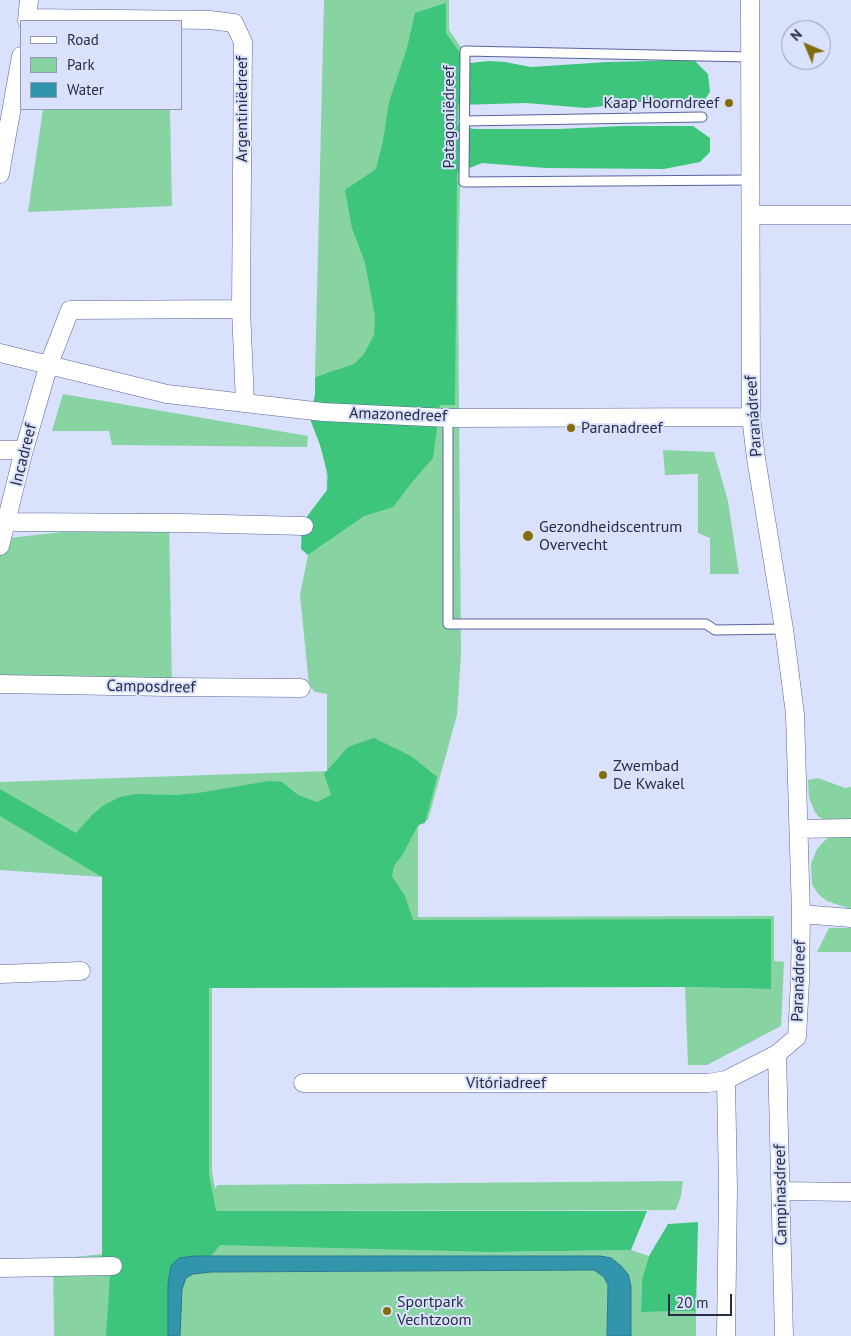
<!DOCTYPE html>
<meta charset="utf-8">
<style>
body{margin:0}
#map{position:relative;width:851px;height:1336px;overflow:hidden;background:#dae1fd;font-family:"PT Sans",sans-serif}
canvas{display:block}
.legend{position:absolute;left:20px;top:20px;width:162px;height:90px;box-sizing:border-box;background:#dae1fd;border:1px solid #9299b4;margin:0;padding:6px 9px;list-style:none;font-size:15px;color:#272c47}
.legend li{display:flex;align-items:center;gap:10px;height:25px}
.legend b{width:25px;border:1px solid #9299b4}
.north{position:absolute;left:781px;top:20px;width:50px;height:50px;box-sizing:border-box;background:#dae1fd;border:1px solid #9299b4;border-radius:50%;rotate:315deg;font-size:14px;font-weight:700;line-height:20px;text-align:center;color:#272c47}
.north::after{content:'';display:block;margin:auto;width:18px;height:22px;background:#826d09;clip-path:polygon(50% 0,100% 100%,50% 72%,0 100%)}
.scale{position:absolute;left:668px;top:1294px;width:64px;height:22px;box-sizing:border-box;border:2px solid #272c47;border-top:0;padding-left:6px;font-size:15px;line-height:18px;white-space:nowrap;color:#272c47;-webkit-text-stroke:4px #dae1fd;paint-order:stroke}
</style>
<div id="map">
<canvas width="851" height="1336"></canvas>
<ul class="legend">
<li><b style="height:6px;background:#fff"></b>Road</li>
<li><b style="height:14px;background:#87d4a2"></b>Park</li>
<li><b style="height:14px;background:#3196ac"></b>Water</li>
</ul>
<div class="north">N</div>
<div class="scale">20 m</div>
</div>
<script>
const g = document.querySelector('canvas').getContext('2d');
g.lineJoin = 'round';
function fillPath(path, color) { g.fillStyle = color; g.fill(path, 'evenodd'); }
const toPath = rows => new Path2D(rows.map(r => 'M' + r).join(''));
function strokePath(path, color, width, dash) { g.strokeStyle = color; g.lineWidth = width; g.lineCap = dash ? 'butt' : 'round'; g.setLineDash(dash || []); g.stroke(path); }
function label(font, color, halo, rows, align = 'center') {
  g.font = font + ' "PT Sans",sans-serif'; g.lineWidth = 4; g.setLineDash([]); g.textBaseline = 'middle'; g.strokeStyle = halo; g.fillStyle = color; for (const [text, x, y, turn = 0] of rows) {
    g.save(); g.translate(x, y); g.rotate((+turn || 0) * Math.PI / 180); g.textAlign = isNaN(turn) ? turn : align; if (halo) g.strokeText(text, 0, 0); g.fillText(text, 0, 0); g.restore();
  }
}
fillPath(toPath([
 [324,0,449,0,449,30,463,50,458,281,461,655,457,715,428,820,421,822,418,828,418,917,774,916,774,961,784,962,781,1026,707,1065,688,1065,685,987,771,989,771,986,212,985,212,1172,215,1188,218,1185,683,1181,681,1196,676,1210,219,1211,494,1252,631,1250,649,1256,642,1279,641,1312,696,1311,696,1336,631,1336,631,1286,600,1256,215,1256,215,1272,594,1270,604,1277,608,1285,607,1336,54,1336,53,1259,104,1254,105,874,97,874,102,877,0,870,0,782,327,771,327,694,315,692,309,685,300,595,308,555,327,542,326,373,315,377],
 [43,109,170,109,172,206,28,212],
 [63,394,308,436,307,447,112,445,109,431,52,431],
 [663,450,714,452,728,501,739,574,710,574,710,538,698,533,698,474,665,475],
 [169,520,172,685,0,681,0,539],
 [818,778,845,788,851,787,851,821,825,820,819,817,815,812,809,798,808,780],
 [839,833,851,833,851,909,827,901,818,894,812,884,811,864,817,849,827,838],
 [829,928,851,928,851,952,817,952]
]), '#87d4a2');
fillPath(toPath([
 [446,3,446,33,460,53,460,64,489,61,505,62,531,67,607,62,694,60,708,74,710,92,701,105,671,105,641,102,586,108,526,103,458,105,457,125,474,129,558,129,625,126,693,126,710,138,710,152,700,162,664,169,545,168,482,163,457,173,455,405,440,405,433,458,413,481,393,507,364,516,308,555,301,549,302,523,327,490,328,476,320,445,310,419,315,394,315,377,354,364,364,354,374,335,375,316,365,263,352,228,345,190,376,169,383,141,389,102,407,48,415,13],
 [374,738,411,756,437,777,425,823,418,825,403,854,394,866,392,876,405,896,413,920,771,919,771,989,685,987,209,988,209,1175,216,1211,647,1211,631,1250,494,1252,220,1245,211,1256,195,1256,168,1283,168,1336,106,1336,110,1277,120,1258,102,1257,102,877,0,816,0,789,76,833,93,814,104,805,120,797,136,794,176,795,198,793,269,781,282,782,298,795,317,802,331,795,324,774,348,747],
 [698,1222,696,1311,641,1312,642,1279,649,1256,668,1224]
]), '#3cc57b');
const water = toPath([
 [195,1256,600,1256,611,1258,621,1266,628,1274,631,1286,631,1336,607,1336,608,1285,604,1277,594,1270,211,1272,193,1274,186,1278,182,1289,180,1336,168,1336,168,1283,171,1266,179,1258,195,1256]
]);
fillPath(water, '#3196ac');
strokePath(water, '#2e768e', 1);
const lane = toPath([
 [750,57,465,51,464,182,750,180],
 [464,121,702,117],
 [448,418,448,624,706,624,715,630,784,629]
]);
const street = toPath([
 [28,18,210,20,234,23,243,42,241,309,245,403],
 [27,21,29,0],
 [0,174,21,56],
 [751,215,851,215],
 [0,353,167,394,323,412,448,418,751,417],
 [0,450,24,450],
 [7,522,184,523,304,526],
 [0,546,24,450,49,364,70,310,241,309],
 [0,684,169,687,301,688],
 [799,829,851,828],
 [801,914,851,918],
 [0,974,81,971],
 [777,1054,784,1336],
 [726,1080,728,1189,726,1336],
 [303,1083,708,1083,726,1080,777,1054,797,1037,800,981,801,914,795,714,784,629,756,458,751,417,750,0],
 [781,1191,851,1192],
 [0,1268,113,1266]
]);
strokePath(lane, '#5863a1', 11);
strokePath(street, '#5863a1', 19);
strokePath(lane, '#fff', 9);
strokePath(street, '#fff', 18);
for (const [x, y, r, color] of [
 [729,103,5,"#826d09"],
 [571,428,5,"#826d09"],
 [528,536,6,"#826d09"],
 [603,775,5,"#826d09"],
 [387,1311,5,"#826d09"]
]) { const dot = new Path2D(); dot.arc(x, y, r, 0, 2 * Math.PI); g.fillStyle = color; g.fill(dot); strokePath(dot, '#dae1fd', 2); }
label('16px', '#272c47', '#dae1fd', [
 ["Kaap Hoorndreef",719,103,"right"],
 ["Paranadreef",581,428],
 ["Gezondheidscentrum",539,527],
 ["Overvecht",539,545],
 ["Zwembad",613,766],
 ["De Kwakel",613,784],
 ["Sportpark",397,1302],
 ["Vechtzoom",397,1320]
], 'left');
label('16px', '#272c47', '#dae1fd', [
 ["Argentiniëdreef",242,109,-90],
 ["Patagoniëdreef",449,117,-90],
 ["Amazonedreef",398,415,2],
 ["Paranádreef",754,416,-94],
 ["Incadreef",24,455,-76],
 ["Camposdreef",151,687,1],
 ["Paranádreef",799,981,-88],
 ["Vitóriadreef",506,1083],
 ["Campinasdreef",781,1195,-91]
]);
</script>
